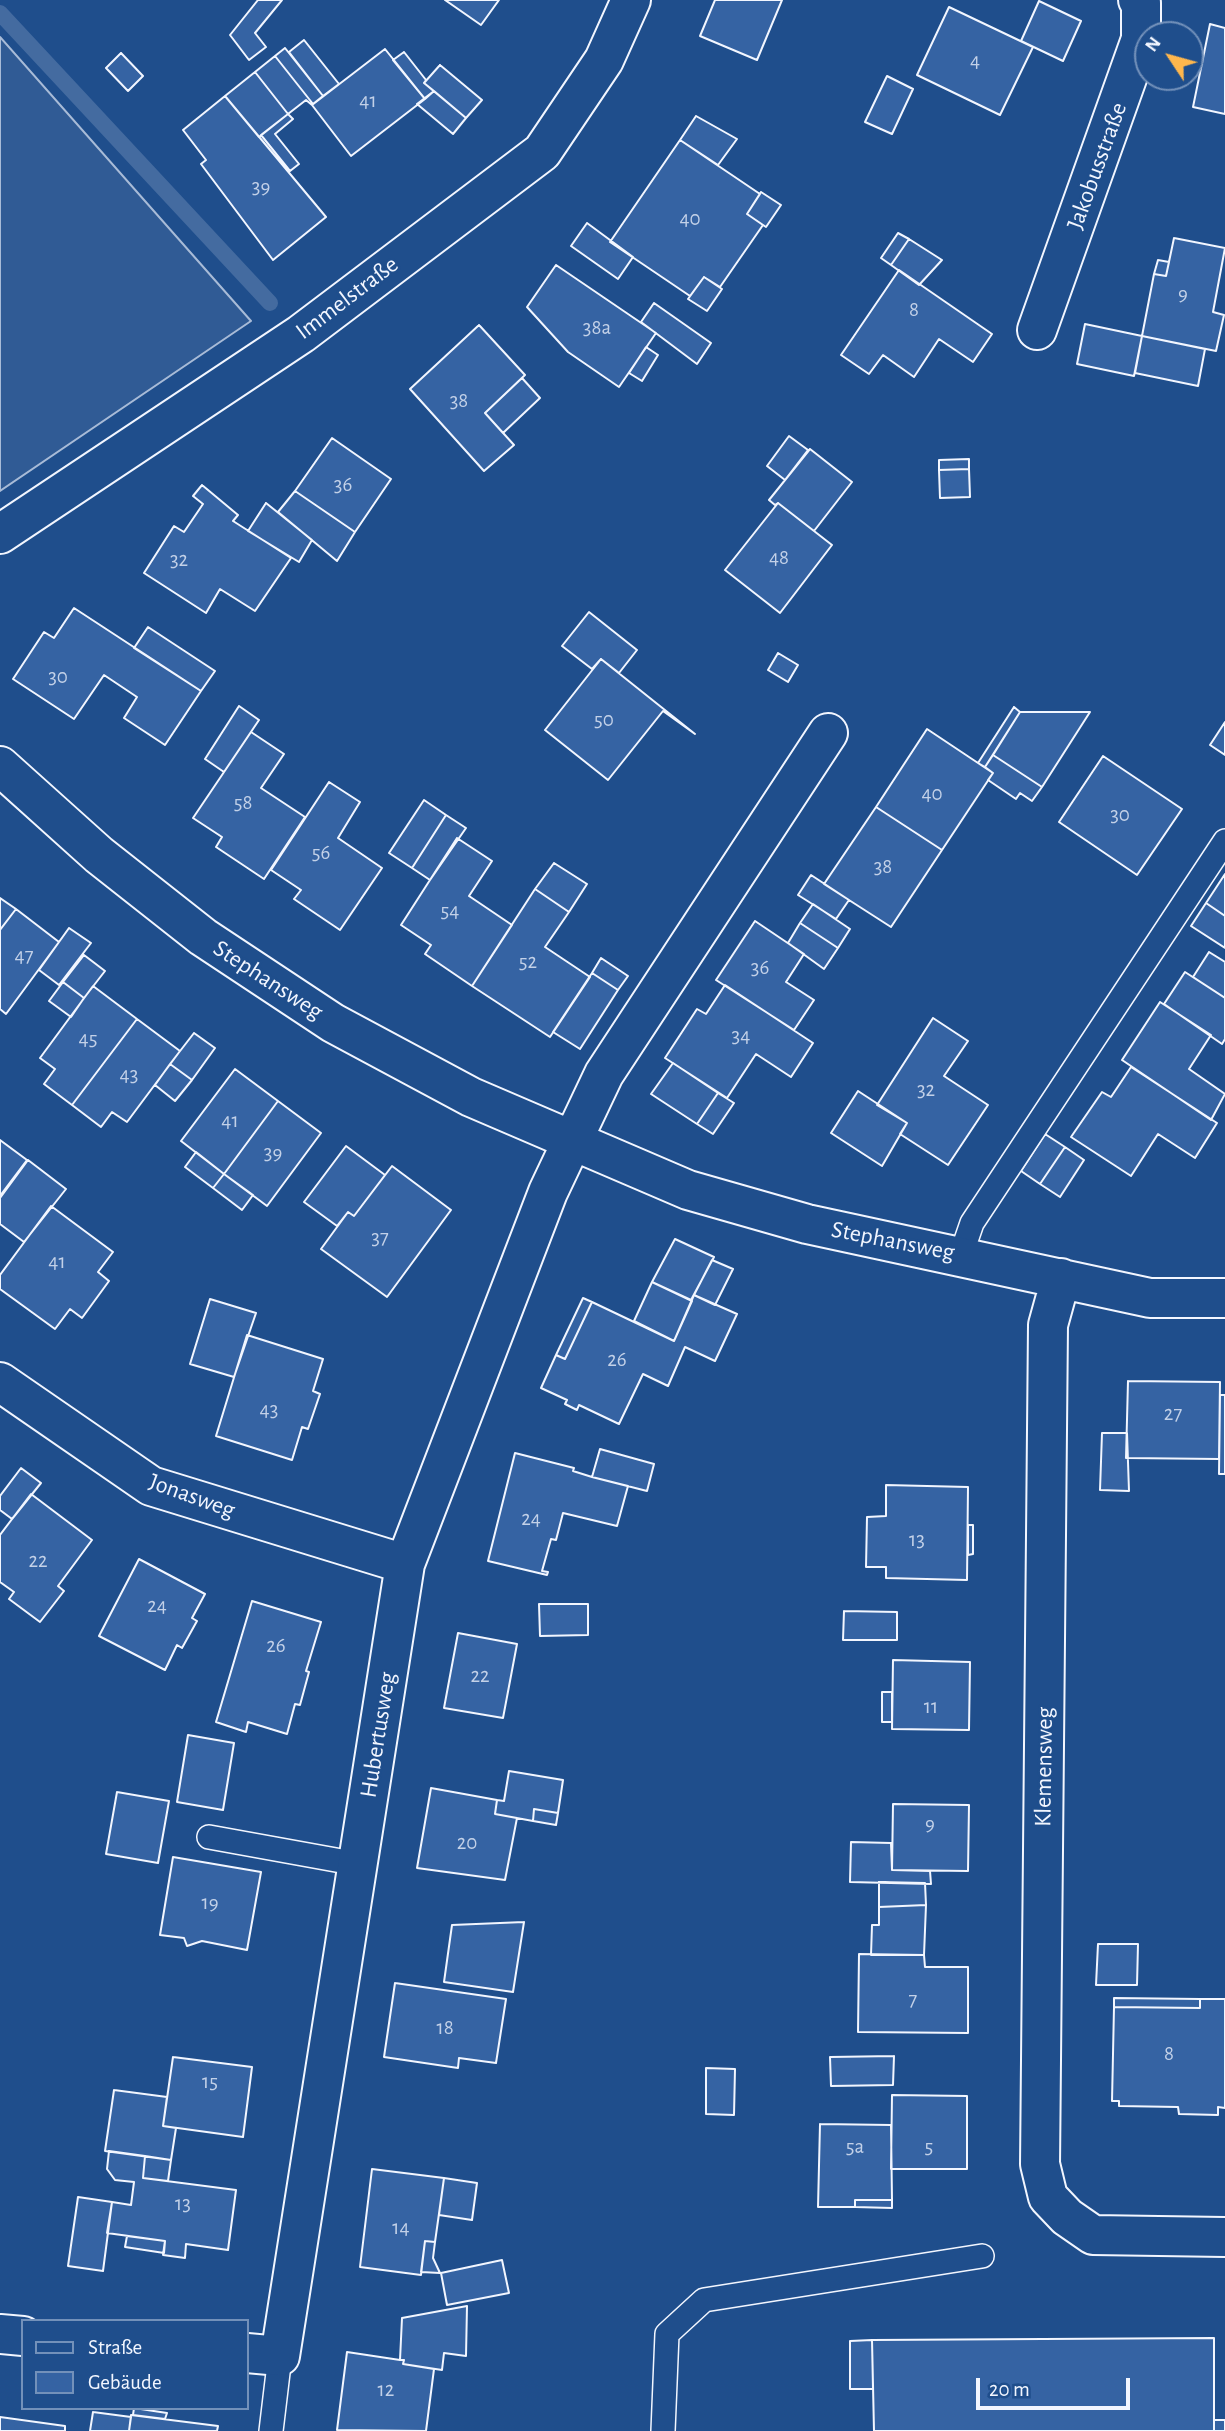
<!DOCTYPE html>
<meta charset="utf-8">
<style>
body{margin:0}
#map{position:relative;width:1225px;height:2431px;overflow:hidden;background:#1f4e8c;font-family:"Alegreya Sans",sans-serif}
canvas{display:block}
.legend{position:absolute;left:21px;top:2319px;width:228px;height:91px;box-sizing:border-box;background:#1f4e8c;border:2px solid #7391ba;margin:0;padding:9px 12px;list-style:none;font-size:21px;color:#f2f6ff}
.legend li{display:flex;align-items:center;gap:14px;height:35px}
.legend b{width:35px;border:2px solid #7391ba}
.north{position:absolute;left:1134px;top:21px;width:70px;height:70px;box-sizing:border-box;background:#1f4e8c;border:2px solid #7391ba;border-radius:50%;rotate:306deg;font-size:19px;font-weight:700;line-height:28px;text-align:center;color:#f2f6ff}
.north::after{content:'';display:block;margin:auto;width:24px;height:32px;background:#ffb74d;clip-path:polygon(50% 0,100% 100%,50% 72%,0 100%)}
.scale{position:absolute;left:976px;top:2378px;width:154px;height:32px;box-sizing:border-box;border:4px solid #f2f6ff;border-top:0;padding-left:9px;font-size:21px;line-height:24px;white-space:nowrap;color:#f2f6ff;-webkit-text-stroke:5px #1f4e8c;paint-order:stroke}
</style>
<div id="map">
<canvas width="1225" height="2431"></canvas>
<ul class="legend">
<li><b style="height:9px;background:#1f4e8c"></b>Straße</li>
<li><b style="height:19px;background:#3563a3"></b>Gebäude</li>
</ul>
<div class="north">N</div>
<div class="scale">20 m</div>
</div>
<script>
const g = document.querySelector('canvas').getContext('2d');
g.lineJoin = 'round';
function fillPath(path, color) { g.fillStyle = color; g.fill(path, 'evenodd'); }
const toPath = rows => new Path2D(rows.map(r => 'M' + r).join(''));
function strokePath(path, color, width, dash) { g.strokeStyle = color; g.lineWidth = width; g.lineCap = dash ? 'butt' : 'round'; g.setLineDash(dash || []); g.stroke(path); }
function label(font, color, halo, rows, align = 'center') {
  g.font = font + ' "Alegreya Sans",sans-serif'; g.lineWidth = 5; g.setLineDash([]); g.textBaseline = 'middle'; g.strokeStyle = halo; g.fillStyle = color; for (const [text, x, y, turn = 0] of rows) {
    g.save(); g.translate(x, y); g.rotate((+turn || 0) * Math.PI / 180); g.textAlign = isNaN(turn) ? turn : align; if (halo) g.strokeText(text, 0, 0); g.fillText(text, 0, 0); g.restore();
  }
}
const built = toPath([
 [0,37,251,321,0,491,0,37]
]);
fillPath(built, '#305b95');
strokePath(built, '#a8bbd7', 2);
strokePath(toPath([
 [0,13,270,303]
]), '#446ba0', 16);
const building = toPath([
 [258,0,282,0,255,33,266,47,249,60,230,35,258,0],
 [445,0,499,0,481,25,445,0],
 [715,0,782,0,757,60,700,36,715,0],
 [1039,1,1081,21,1063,61,1021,41,1039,1],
 [949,7,1033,47,1000,115,917,75,949,7],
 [1210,24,1225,28,1225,114,1193,107,1210,24],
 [304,40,339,84,323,96,289,52,304,40],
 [285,48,323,96,313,104,275,56,285,48],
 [385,49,425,99,351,156,312,105,385,49],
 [404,52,426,80,424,83,434,91,425,99,393,60,404,52],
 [121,53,143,76,128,91,106,68,121,53],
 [275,56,313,104,312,105,306,100,288,114,255,72,275,56],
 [440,65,482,100,466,118,424,83,440,65],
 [255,72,288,114,259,137,225,96,255,72],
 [887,76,913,89,892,134,865,122,887,76],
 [434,91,466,118,453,134,417,104,434,91],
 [225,96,326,217,273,260,201,164,206,160,183,130,225,96],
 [288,114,293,119,275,134,299,164,290,171,261,135,288,114],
 [696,116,737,139,718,165,680,140,696,116],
 [680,140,760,194,747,214,763,225,720,287,704,277,690,296,610,242,680,140],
 [761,192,781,205,766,227,747,214,761,192],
 [587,223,633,257,618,279,571,246,587,223],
 [898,233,909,239,891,265,881,258,898,233],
 [1174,238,1225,248,1213,312,1224,315,1216,351,1142,336,1154,274,1166,276,1174,238],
 [909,239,942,260,919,285,891,265,909,239],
 [1158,260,1169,262,1166,276,1154,274,1158,260],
 [556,265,656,333,619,387,568,352,527,307,556,265],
 [899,270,992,334,973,362,939,339,914,377,883,355,869,374,841,355,899,270],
 [704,277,722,289,707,311,688,299,704,277],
 [654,303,711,343,697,364,641,322,654,303],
 [1085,324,1142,336,1134,376,1077,364,1085,324],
 [479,325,525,375,485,413,514,445,484,471,410,389,479,325],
 [1142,336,1205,349,1198,386,1135,373,1142,336],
 [646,347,658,355,642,381,629,373,646,347],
 [522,378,540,398,503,433,485,413,522,378],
 [789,436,808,450,785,480,767,466,789,436],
 [332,438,391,479,355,532,295,491,332,438],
 [810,449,852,482,814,531,778,503,775,505,769,500,810,449],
 [969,459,969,469,939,470,939,460,969,459],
 [969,469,970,497,940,498,939,470,969,469],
 [202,485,238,515,233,521,291,558,255,611,220,589,206,613,144,573,174,526,184,532,203,504,193,496,202,485],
 [295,491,355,532,337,561,278,512,295,491],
 [266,503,312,540,299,562,248,531,266,503],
 [778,503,832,545,780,613,725,570,778,503],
 [74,608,201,691,165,745,124,718,137,697,104,675,74,719,13,679,44,632,54,638,74,608],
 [589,612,637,650,619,673,601,659,592,669,562,646,589,612],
 [148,627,215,671,201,691,134,648,148,627],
 [778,653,798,665,788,682,768,670,778,653],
 [601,659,695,734,663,711,608,780,545,730,601,659],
 [239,706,259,720,224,772,205,759,239,706],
 [1014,707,1020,712,985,767,978,763,1014,707],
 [1020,712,1090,712,1042,787,993,755,1020,712],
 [1225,722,1225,755,1210,745,1225,722],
 [927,729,993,773,942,850,876,807,927,729],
 [251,732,284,754,261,788,305,817,264,879,216,847,222,837,193,818,251,732],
 [993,755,1042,787,1032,801,1020,793,1016,799,988,780,993,773,985,767,993,755],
 [1103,756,1182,809,1137,875,1059,822,1103,756],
 [329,782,360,802,338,838,382,868,340,930,294,899,301,890,271,870,329,782],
 [424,800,446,815,412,868,389,853,424,800],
 [876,807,942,850,891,927,824,884,876,807],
 [446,815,466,828,430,880,412,868,446,815],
 [457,838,492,861,469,896,512,925,472,986,425,954,431,945,401,925,457,838],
 [554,863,587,884,569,912,535,889,554,863],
 [1225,874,1225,916,1206,903,1225,874],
 [811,875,849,900,836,919,798,895,811,875],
 [535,889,569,912,545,947,590,977,550,1037,472,986,535,889],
 [0,898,16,909,0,930,0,898],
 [1206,903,1225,916,1225,948,1191,926,1206,903],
 [813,904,850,929,838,948,800,923,813,904],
 [16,909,59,942,6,1014,0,1009,0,930,16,909],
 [755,921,804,954,786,982,814,1000,794,1030,716,980,755,921],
 [800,923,838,948,824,969,788,943,800,923],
 [69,928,91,943,59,985,39,970,69,928],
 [1209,952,1225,962,1225,998,1193,977,1209,952],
 [84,955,105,971,84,998,63,982,84,955],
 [601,958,628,976,618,990,592,973,601,958],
 [1185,972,1225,998,1225,1039,1222,1044,1164,1004,1185,972],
 [592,973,618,990,580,1049,553,1032,592,973],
 [63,982,84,998,71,1017,49,1001,63,982],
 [725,985,813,1043,791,1077,756,1054,727,1098,665,1058,697,1009,706,1014,725,985],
 [93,986,137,1019,72,1105,44,1084,55,1069,40,1058,93,986],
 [1160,1002,1211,1035,1189,1069,1225,1094,1211,1120,1122,1060,1160,1002],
 [933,1018,968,1041,944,1076,988,1105,948,1165,900,1134,907,1123,877,1105,933,1018],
 [137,1019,180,1051,127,1122,112,1112,101,1127,72,1105,137,1019],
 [194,1033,215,1048,192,1080,170,1064,194,1033],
 [673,1063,718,1093,697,1124,651,1094,673,1063],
 [170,1064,192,1080,175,1101,155,1085,170,1064],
 [1131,1067,1217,1123,1195,1158,1158,1134,1131,1176,1071,1137,1102,1092,1111,1097,1131,1067],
 [235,1069,278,1101,224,1174,181,1141,235,1069],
 [858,1091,907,1123,882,1166,831,1133,858,1091],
 [718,1093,734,1103,713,1134,697,1124,718,1093],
 [278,1101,321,1133,267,1206,224,1174,278,1101],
 [1045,1134,1065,1147,1040,1184,1021,1171,1045,1134],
 [0,1140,27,1160,0,1196,0,1140],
 [346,1146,385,1175,354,1216,348,1212,337,1226,304,1202,346,1146],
 [1065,1147,1084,1160,1060,1197,1040,1184,1065,1147],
 [196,1152,224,1174,213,1188,185,1167,196,1152],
 [28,1160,66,1189,24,1242,0,1224,0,1198,28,1160],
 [392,1166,451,1210,387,1297,321,1249,348,1212,354,1216,392,1166],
 [224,1174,253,1195,242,1210,213,1188,224,1174],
 [51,1206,113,1252,98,1272,109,1281,82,1318,70,1309,55,1329,0,1289,0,1275,51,1206],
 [675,1239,714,1257,691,1300,652,1282,675,1239],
 [712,1260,733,1269,715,1305,694,1295,712,1260],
 [652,1282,692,1301,674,1341,634,1321,652,1282],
 [694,1295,737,1314,715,1361,685,1347,668,1386,643,1374,619,1424,579,1405,577,1410,565,1404,567,1400,541,1388,556,1355,565,1359,592,1302,674,1341,694,1295],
 [583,1298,592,1302,565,1359,556,1355,583,1298],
 [210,1299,256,1313,234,1377,190,1364,210,1299],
 [247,1335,323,1359,313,1391,320,1394,308,1429,302,1427,292,1460,216,1436,247,1335],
 [1128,1381,1220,1382,1219,1459,1126,1458,1128,1381],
 [1220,1395,1225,1395,1225,1474,1219,1474,1220,1395],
 [1102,1433,1127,1433,1129,1491,1100,1490,1102,1433],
 [600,1449,654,1464,647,1491,592,1477,600,1449],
 [515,1453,574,1468,573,1471,592,1477,628,1486,617,1526,563,1513,556,1540,551,1539,542,1571,548,1572,547,1575,488,1561,515,1453],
 [21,1468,41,1483,12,1519,0,1510,0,1496,21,1468],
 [886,1485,968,1487,967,1580,886,1578,886,1567,866,1567,867,1517,886,1516,886,1485],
 [31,1494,92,1540,58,1586,64,1591,40,1622,9,1599,14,1592,0,1582,0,1535,31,1494],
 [968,1525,973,1525,973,1554,968,1555,968,1525],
 [139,1559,205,1594,192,1618,197,1621,182,1648,177,1645,165,1670,99,1636,139,1559],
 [252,1601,321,1622,306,1671,309,1672,300,1705,295,1704,287,1734,248,1722,246,1732,216,1722,252,1601],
 [539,1604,588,1604,588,1635,540,1636,539,1604],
 [844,1611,897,1612,897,1640,843,1640,844,1611],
 [458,1633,517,1644,503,1718,444,1708,458,1633],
 [893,1660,970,1662,969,1730,892,1729,893,1660],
 [882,1692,892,1692,892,1722,882,1722,882,1692],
 [188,1735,234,1743,223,1810,177,1802,188,1735],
 [509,1771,563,1780,558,1813,534,1809,533,1821,495,1814,497,1800,504,1801,509,1771],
 [431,1788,497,1800,495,1814,517,1818,505,1880,417,1868,431,1788],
 [117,1792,169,1801,158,1863,106,1854,117,1792],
 [893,1804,969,1805,968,1871,892,1870,893,1804],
 [534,1809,558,1813,556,1825,533,1821,534,1809],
 [851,1842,891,1843,892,1870,930,1871,931,1884,850,1882,851,1842],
 [173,1857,261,1872,247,1950,202,1941,187,1946,184,1938,160,1935,173,1857],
 [879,1882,925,1883,926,1905,879,1907,879,1882],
 [926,1905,924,1955,871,1955,872,1925,879,1925,879,1907,926,1905],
 [524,1922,513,1992,444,1982,452,1925,524,1922],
 [1098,1944,1138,1944,1137,1985,1096,1985,1098,1944],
 [859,1954,924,1955,925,1967,968,1967,968,2033,858,2032,859,1954],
 [395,1983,506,1999,496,2063,459,2058,458,2068,384,2057,395,1983],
 [1114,1998,1200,1999,1200,2008,1114,2007,1114,1998],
 [1200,1999,1225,1999,1225,2108,1218,2107,1218,2115,1179,2114,1178,2107,1119,2106,1119,2101,1112,2101,1114,2007,1200,2008,1200,1999],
 [894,2056,893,2085,831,2086,830,2057,894,2056],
 [173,2057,252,2067,243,2137,163,2126,173,2057],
 [706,2068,735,2069,734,2115,706,2114,706,2068],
 [114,2090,167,2097,163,2126,176,2128,171,2160,105,2151,114,2090],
 [892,2095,967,2096,967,2169,891,2169,892,2095],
 [820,2124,891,2125,892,2200,855,2200,855,2207,818,2207,820,2124],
 [109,2151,145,2156,143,2178,236,2190,228,2250,186,2244,185,2258,163,2255,165,2241,107,2233,112,2202,131,2205,134,2182,115,2180,107,2169,109,2151],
 [145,2156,171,2160,168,2181,143,2178,145,2156],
 [372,2169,444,2178,435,2242,425,2241,421,2275,360,2267,372,2169],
 [444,2178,477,2183,472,2220,439,2215,444,2178],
 [78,2197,112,2202,103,2271,68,2266,78,2197],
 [855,2200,892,2200,892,2208,855,2207,855,2200],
 [127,2236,165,2241,164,2253,125,2247,127,2236],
 [425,2241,435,2242,433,2258,440,2273,421,2272,425,2241],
 [502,2260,509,2293,447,2305,441,2273,502,2260],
 [467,2306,466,2356,444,2353,442,2370,403,2364,404,2360,400,2360,402,2318,467,2306],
 [1214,2338,1214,2431,874,2431,872,2340,1214,2338],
 [872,2340,873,2389,850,2389,850,2341,872,2340],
 [347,2352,400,2360,404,2360,403,2364,434,2369,426,2431,337,2430,347,2352],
 [134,2408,167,2413,165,2419,133,2415,134,2408],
 [93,2412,131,2417,129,2431,90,2431,93,2412],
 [131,2415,218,2426,217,2431,129,2431,131,2415],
 [0,2417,65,2426,65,2431,0,2431,0,2417],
 [1214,2420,1225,2420,1225,2431,1214,2431,1214,2420]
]);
fillPath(building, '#3563a3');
strokePath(building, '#f2f6ff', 2);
const service = toPath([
 [961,1255,972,1223,1225,841],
 [209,1837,358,1864],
 [271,2431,280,2356],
 [663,2431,667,2334,704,2300,982,2256]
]);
const minor = toPath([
 [1037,330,1141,39,1141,3,1138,0],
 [0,534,301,334,542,152,604,60,631,0],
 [0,766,99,855,203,937,333,1023,471,1097,688,1190,807,1224,1150,1298,1225,1298],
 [1061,1278,1048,1325,1040,2164,1048,2197,1067,2217,1093,2235,1225,2237],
 [0,1382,151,1486,405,1564],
 [0,2334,23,2336],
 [247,2353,280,2356,405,1564,548,1192,604,1074,828,733]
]);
strokePath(service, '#f2f6ff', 26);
strokePath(minor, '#f2f6ff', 42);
strokePath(service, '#1f4e8c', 23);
strokePath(minor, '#1f4e8c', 38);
label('21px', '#c3d1e8', null, [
 ["4",975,61],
 ["41",368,101],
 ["39",261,187],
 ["40",690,219],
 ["9",1183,294],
 ["8",914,310],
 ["38a",597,328],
 ["38",459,401],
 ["36",343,485],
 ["48",779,558],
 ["32",179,560],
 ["30",58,677],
 ["50",604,720],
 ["40",932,794],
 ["58",243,803],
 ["30",1120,815],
 ["56",321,853],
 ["38",883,867],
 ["54",450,911],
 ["47",24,956],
 ["52",528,962],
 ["36",760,968],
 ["34",741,1036],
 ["45",88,1039],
 ["43",129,1075],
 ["32",926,1090],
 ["41",230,1121],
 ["39",273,1153],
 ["37",380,1238],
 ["41",57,1262],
 ["26",617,1360],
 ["43",269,1410],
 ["27",1173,1414],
 ["24",531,1519],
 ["13",917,1540],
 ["22",38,1561],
 ["24",157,1606],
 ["26",276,1646],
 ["22",480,1676],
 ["11",931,1707],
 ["9",930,1824],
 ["20",467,1843],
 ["19",210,1903],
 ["7",913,2000],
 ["18",445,2028],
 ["8",1169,2054],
 ["15",210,2082],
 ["5a",855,2147],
 ["5",929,2147],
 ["13",183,2204],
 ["14",401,2228],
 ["12",386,2390]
]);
label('24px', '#f2f6ff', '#1f4e8c', [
 ["Jakobusstraße",1097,166,-70],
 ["Immelstraße",347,298,-37],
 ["Stephansweg",268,980,33],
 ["Stephansweg",893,1241,11],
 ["Jonasweg",192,1496,20],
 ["Hubertusweg",378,1735,-81],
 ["Klemensweg",1044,1767,-89]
]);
</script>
